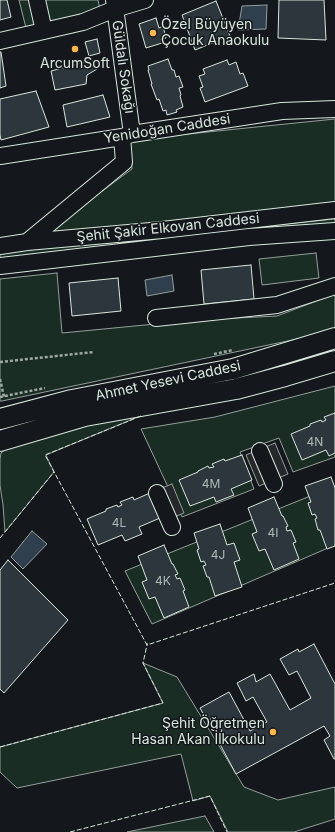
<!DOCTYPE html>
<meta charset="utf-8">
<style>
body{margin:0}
canvas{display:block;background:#14181c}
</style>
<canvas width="335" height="832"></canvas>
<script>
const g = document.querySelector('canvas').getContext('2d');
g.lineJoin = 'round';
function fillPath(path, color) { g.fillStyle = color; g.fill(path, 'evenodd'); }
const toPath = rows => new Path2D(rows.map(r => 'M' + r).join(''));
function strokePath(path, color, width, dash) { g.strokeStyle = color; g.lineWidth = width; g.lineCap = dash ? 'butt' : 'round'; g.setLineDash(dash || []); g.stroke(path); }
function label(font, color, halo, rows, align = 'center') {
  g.font = font + ' Inter,sans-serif'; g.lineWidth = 3; g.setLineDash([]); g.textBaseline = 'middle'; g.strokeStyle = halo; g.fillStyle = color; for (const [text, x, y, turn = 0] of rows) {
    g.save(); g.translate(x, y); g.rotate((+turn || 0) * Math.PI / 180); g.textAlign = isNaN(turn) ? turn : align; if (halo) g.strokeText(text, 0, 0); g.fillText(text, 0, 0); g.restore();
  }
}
const green = toPath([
 [19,0,98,0,100,10,26,28,19,0],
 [335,119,335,207,45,233,132,169,129,140,335,119],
 [335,219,335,226,0,258,0,253,335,219],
 [316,253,319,278,262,285,259,259,316,253],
 [57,273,62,333,197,320,277,316,335,294,335,331,2,401,0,401,0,279,57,273],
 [335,386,335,457,293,472,279,438,240,452,254,489,182,517,141,429,215,417,335,386],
 [145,414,46,455,54,472,5,532,3,505,0,485,0,459,1,453,19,439,145,414],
 [335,486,335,545,152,624,125,571,335,486],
 [143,663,177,677,244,787,278,800,335,787,335,819,294,832,228,832,210,796,193,801,181,754,17,788,0,772,0,747,163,703,143,663],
 [205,816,214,832,127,832,205,816]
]);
fillPath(green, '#1a2d24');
strokePath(green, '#939e99', 1);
const parking = toPath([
 [275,443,288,474,259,486,246,455,275,443],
 [172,484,184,513,164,521,152,492,172,484]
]);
fillPath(parking, '#24282b');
strokePath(parking, '#939e99', 1);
const water = toPath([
 [267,5,266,29,238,30,242,6,267,5],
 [172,275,174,291,147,296,145,280,172,275],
 [32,531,47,544,23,569,11,557,32,531]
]);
fillPath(water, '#2f3f4d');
strokePath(water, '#939e99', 1);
const building = toPath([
 [0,0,7,0,11,17,0,20,0,0],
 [279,0,324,0,326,40,278,38,279,0],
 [216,1,230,36,195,50,182,15,216,1],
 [156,18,159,28,163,26,166,38,161,39,162,43,146,48,139,24,156,18],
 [97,39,100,53,89,56,85,42,97,39],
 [0,52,1,52,6,86,0,88,0,52],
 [168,59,172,70,174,70,176,77,179,76,183,87,179,88,181,95,180,96,183,107,176,110,177,112,167,115,166,110,163,111,159,99,157,100,151,84,152,84,148,70,149,70,148,66,168,59],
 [92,60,97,69,87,75,86,84,55,90,51,71,92,60],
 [227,60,229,65,236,62,240,74,243,73,248,86,205,102,200,88,203,87,199,76,205,74,203,69,227,60],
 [36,91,49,127,1,140,0,135,0,99,36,91],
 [103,95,110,117,67,127,63,105,103,95],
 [251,265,254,299,204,304,201,270,251,265],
 [118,278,121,311,72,316,69,283,118,278],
 [335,413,335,453,329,456,326,450,302,460,291,434,310,426,310,424,321,420,322,422,326,420,324,417,335,413],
 [242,455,252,480,231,489,234,495,216,502,214,497,190,506,179,480,198,472,198,471,208,466,209,468,214,467,212,464,224,459,225,461,242,455],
 [331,477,335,488,335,546,327,549,320,530,318,530,315,519,317,518,315,514,312,515,308,503,311,502,305,486,331,477],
 [150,493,160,518,139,527,142,534,125,541,122,535,98,545,87,519,106,511,106,509,117,505,118,507,122,505,120,502,133,497,134,500,150,493],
 [274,497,282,516,283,516,288,526,286,527,287,531,291,530,296,542,293,543,299,559,274,570,265,549,259,551,252,534,257,532,248,508,274,497],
 [220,524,227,545,234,543,240,560,234,562,242,587,215,596,209,577,207,577,203,566,206,565,204,561,201,562,197,550,199,549,194,533,220,524],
 [164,545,172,564,173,564,178,574,175,575,177,579,180,578,185,590,183,591,189,607,164,618,155,597,149,599,142,582,147,580,138,556,164,545],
 [8,560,68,620,4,693,0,689,0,570,8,560],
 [314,644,335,684,335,759,334,759,324,740,330,736,324,726,236,774,215,735,222,731,214,717,207,721,200,708,229,692,250,731,267,722,253,697,246,701,237,683,254,674,256,682,270,674,290,710,311,698,297,671,289,675,280,659,298,649,299,652,314,644]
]);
fillPath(building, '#2c363c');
strokePath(building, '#d8e6dc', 1);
const minor = toPath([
 [37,0,44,31],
 [114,0,132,134],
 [0,41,83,22,115,9,145,0],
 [0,156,122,137,132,134,282,111,335,109],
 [27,242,124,162,122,137],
 [0,246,27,242,162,230,335,210],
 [0,266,249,237,335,231],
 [156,318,277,305,335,286],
 [260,451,274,484],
 [157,493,172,527]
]);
const major = toPath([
 [0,419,72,400,233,369,335,338],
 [0,441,85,416,236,389,285,376,335,361]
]);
strokePath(minor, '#d8e6dc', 18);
strokePath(major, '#d8e6dc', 22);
strokePath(toPath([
 [214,354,233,350],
 [0,362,94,352],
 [0,379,4,397],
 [0,397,45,388]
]), '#9da8a2', 2.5, [3, 2]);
strokePath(minor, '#14181c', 16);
strokePath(major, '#14181c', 20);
strokePath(toPath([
 [141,416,45,455,147,645,335,583],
 [0,538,54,472,54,473],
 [0,747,163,703,143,663,147,645,147,643],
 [70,832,210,796,227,832]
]), '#d8e6dc', 1, [5, 2]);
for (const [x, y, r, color] of [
 [153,33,4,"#ffb74d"],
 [75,49,4,"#ffb74d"],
 [273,732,4,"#ffb74d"]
]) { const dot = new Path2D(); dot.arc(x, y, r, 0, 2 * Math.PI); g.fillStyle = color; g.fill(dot); strokePath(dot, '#14181c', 1.5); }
label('12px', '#adbab4', null, [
 ["4N",315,442],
 ["4M",211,484],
 ["4L",119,523],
 ["4I",273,533],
 ["4J",218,555],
 ["4K",163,581]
]);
label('14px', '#d8e6dc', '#14181c', [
 ["Özel Büyüyen",161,25],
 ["Çocuk Anaokulu",161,41],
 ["ArcumSoft",75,64,"center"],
 ["Şehit Öğretmen",265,724,"right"],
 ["Hasan Akan İlkokulu",265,740,"right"]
], 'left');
label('14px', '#d8e6dc', '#14181c', [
 ["Güldalı Sokağı",123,67,82],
 ["Yenidoğan Caddesi",167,129,-9],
 ["Şehit Şakir Elkovan Caddesi",168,228,-6],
 ["Ahmet Yesevi Caddesi",168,381,-12]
]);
</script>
